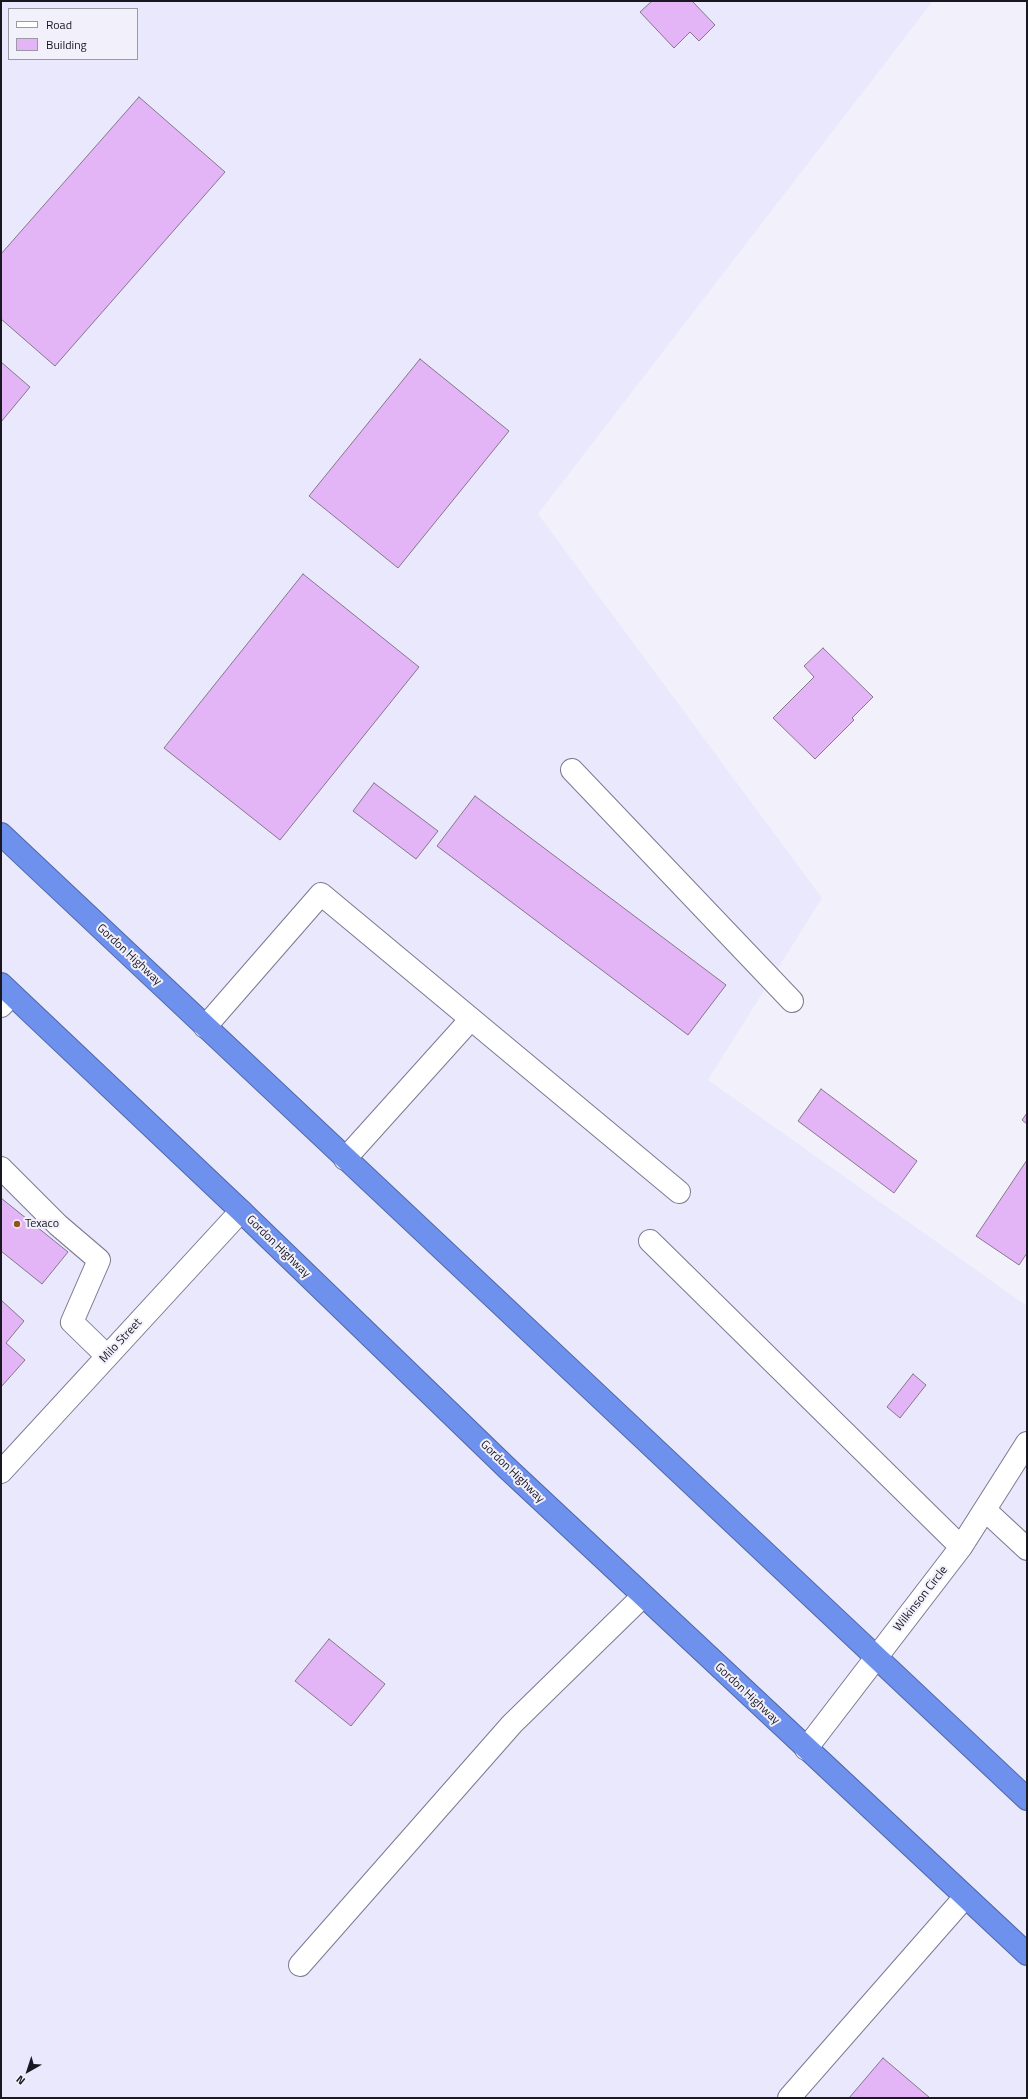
<!DOCTYPE html>
<style>
body{margin:0}
#map{position:relative;width:1028px;height:2099px;overflow:hidden;background:#f2f1fb;font-family:"Titillium Web",sans-serif}
canvas{display:block}
.frame{position:absolute;inset:0;border:2px solid #191821;pointer-events:none}
.legend{position:absolute;left:8px;top:8px;width:130px;height:52px;box-sizing:border-box;background:#f2f1fb;border:1px solid #9b9aa4;margin:0;padding:5px 7px;list-style:none;font-size:12px;color:#191821}
.legend li{display:flex;align-items:center;gap:8px;height:20px}
.legend b{width:20px;border:1px solid #9b9aa4}
.north{position:absolute;left:8px;top:2051px;width:40px;height:40px;-webkit-text-stroke:3px #f2f1fb;paint-order:stroke;rotate:219deg;font-size:11px;font-weight:700;line-height:16px;text-align:center;color:#191821}
.north::after{content:'';display:block;margin:auto;width:14px;height:18px;background:#191821;clip-path:polygon(50% 0,100% 100%,50% 72%,0 100%)}
</style>
<div id="map">
<canvas width="1028" height="2099"></canvas>
<div class="frame"></div>
<ul class="legend">
<li><b style="height:5px;background:#fff"></b>Road</li>
<li><b style="height:11px;background:#e3b5f6"></b>Building</li>
</ul>
<div class="north">N</div>
</div>
<script>
const g = document.querySelector('canvas').getContext('2d');
g.lineJoin = 'round';
function fillPath(path, color) { g.fillStyle = color; g.fill(path, 'evenodd'); }
const toPath = rows => new Path2D(rows.map(r => 'M' + r).join(''));
function strokePath(path, color, width, dash) { g.strokeStyle = color; g.lineWidth = width; g.lineCap = dash ? 'butt' : 'round'; g.setLineDash(dash || []); g.stroke(path); }
function label(font, color, halo, rows, align = 'center') {
  g.font = font + ' "Titillium Web",sans-serif'; g.lineWidth = 4; g.setLineDash([]); g.textBaseline = 'middle'; g.strokeStyle = halo; g.fillStyle = color; for (const [text, x, y, turn = 0] of rows) {
    g.save(); g.translate(x, y); g.rotate((+turn || 0) * Math.PI / 180); g.textAlign = isNaN(turn) ? turn : align; if (halo) g.strokeText(text, 0, 0); g.fillText(text, 0, 0); g.restore();
  }
}
fillPath(toPath([
 [1,1,933,1,538,514,822,898,708,1080,1027,1306,1027,2098,1,2098],
 [9,9,137,9,137,59,9,59]
]), '#eae8fc');
const building = toPath([
 [652,1,692,1,715,25,699,41,690,32,674,48,640,12,652,1],
 [139,97,225,172,55,366,1,319,1,254,139,97],
 [420,359,509,431,398,568,309,496,420,359],
 [1,362,30,387,1,422,1,362],
 [303,574,419,667,280,840,164,748,303,574],
 [823,648,873,697,852,718,854,720,815,759,773,718,814,677,804,666,823,648],
 [374,783,438,831,416,859,353,811,374,783],
 [475,796,726,985,688,1035,437,846,475,796],
 [821,1089,917,1161,894,1193,798,1121,821,1089],
 [1027,1113,1027,1124,1022,1120,1027,1113],
 [1027,1160,1027,1253,1019,1265,976,1236,1027,1160],
 [1,1198,68,1252,42,1284,1,1251,1,1198],
 [1,1300,24,1321,6,1343,25,1360,1,1387,1,1300],
 [913,1374,926,1385,900,1418,887,1407,913,1374],
 [329,1639,385,1684,351,1726,295,1681,329,1639],
 [883,2058,930,2098,849,2098,883,2058]
]);
fillPath(building, '#e3b5f6');
strokePath(building, '#86778c', 1);
const minor = toPath([
 [572,770,792,1001],
 [1,1006,12,995],
 [205,1027,321,894,679,1192],
 [345,1159,471,1019],
 [1,1168,58,1225,99,1260,72,1322,107,1356],
 [650,1241,961,1547],
 [1,1472,241,1211],
 [985,1510,1027,1549],
 [806,1749,961,1547,1027,1443],
 [300,1965,512,1724,643,1596],
 [789,2098,965,1897]
]);
const highway = toPath([
 [1,834,1027,1799],
 [1,984,241,1211,508,1469,1027,1954]
]);
strokePath(minor, '#7c7990', 24);
strokePath(highway, '#5067a5', 24);
strokePath(minor, '#fff', 22);
strokePath(highway, '#6d91ec', 22);
for (const [x, y, r, color] of [
 [17,1224,4,"#93531d"]
]) { const dot = new Path2D(); dot.arc(x, y, r, 0, 2 * Math.PI); g.fillStyle = color; g.fill(dot); strokePath(dot, '#f2f1fb', 1.5); }
label('12px', '#191821', '#f2f1fb', [
 ["Gordon Highway",129,955,43],
 ["Gordon Highway",278,1247,44],
 ["Milo Street",121,1341,-47],
 ["Gordon Highway",512,1472,44],
 ["Wilkinson Circle",921,1599,-52],
 ["Gordon Highway",747,1694,43]
]);
label('12px', '#191821', '#f2f1fb', [
 ["Texaco",25,1224]
], 'left');
</script>
